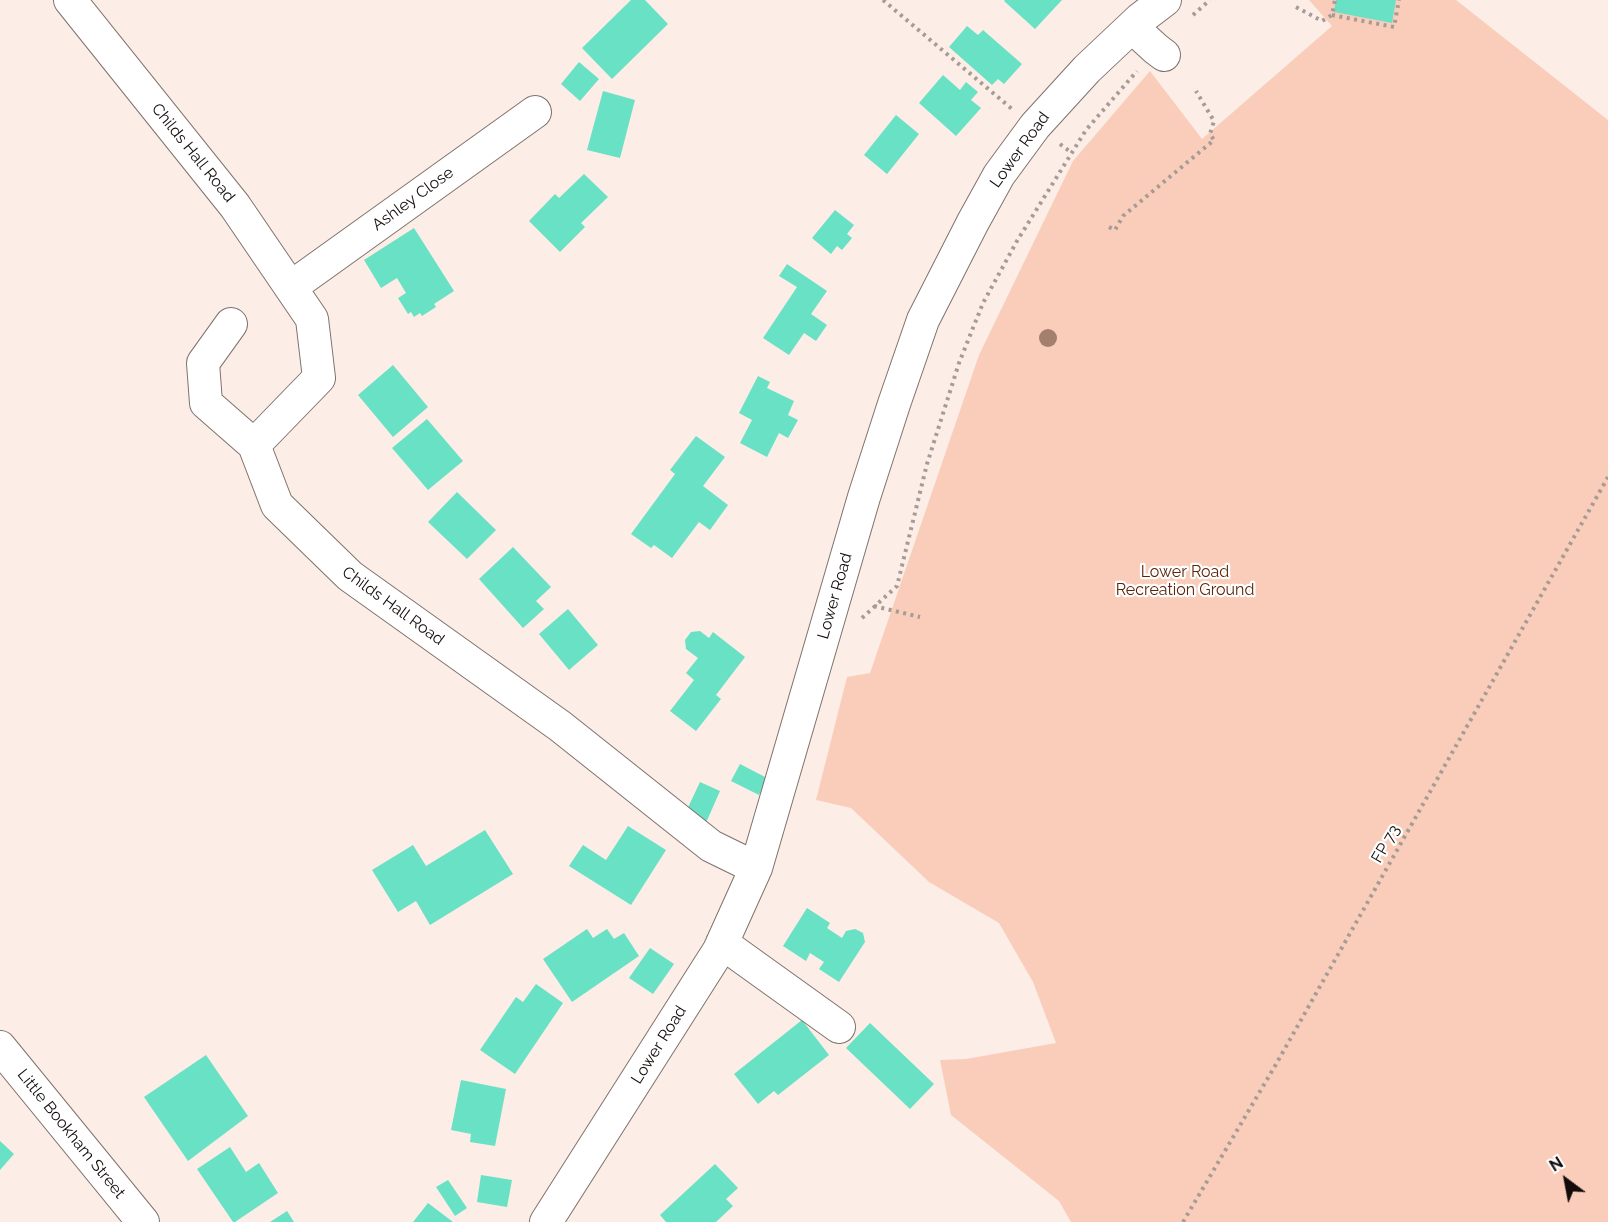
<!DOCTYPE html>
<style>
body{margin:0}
#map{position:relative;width:1608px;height:1222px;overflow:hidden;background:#fcede7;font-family:Raleway,sans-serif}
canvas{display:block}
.north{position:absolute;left:1536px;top:1150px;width:60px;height:60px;-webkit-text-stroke:4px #fff;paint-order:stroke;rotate:328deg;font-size:16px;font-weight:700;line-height:24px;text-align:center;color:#120d0b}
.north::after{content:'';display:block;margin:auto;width:21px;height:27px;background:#120d0b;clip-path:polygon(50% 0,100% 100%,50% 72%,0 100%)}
</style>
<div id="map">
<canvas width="1608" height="1222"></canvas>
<div class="north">N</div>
</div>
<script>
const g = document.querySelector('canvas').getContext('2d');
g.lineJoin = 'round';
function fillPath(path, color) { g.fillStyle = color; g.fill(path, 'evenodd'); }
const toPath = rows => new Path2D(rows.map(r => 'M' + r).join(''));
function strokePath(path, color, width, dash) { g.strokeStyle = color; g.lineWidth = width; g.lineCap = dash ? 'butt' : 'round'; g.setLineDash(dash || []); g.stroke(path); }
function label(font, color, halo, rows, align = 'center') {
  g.font = font + ' Raleway,sans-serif'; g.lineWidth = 4.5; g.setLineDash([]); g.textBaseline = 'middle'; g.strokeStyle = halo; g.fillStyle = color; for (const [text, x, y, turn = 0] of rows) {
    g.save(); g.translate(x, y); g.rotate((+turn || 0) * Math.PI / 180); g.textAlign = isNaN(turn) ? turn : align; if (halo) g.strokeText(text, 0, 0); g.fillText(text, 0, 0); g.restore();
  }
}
fillPath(toPath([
 [1309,0,1456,0,1608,120,1608,1222,1071,1222,1059,1201,951,1115,940,1060,966,1059,1056,1043,1033,982,999,923,929,882,851,808,816,800,847,677,870,673,979,355,1073,161,1150,71,1202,139,1332,26]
]), '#f9cdba');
fillPath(toPath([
 [631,0,645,0,668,24,612,79,582,48],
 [1005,0,1062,0,1035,29,1004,1],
 [1336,0,1396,0,1392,23,1334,12],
 [967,26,978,35,983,30,1022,64,1004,84,998,79,992,85,949,47],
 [579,62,599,79,580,101,561,84],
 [943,75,960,90,966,82,978,92,971,100,981,108,956,136,919,103],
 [603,91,635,100,620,158,587,150],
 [896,115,919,134,887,174,864,155],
 [584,174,608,197,581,223,585,227,560,252,529,221,555,194,559,198],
 [835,210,854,225,847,234,852,238,842,250,837,246,831,254,812,238],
 [414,228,454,291,434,304,436,307,422,316,420,313,414,317,411,312,408,314,398,298,406,293,397,278,381,288,364,260],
 [787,264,827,291,811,314,827,325,816,341,804,333,789,355,763,338,797,287,779,276],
 [393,365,428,407,393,437,358,395],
 [758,376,770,382,767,388,794,401,788,415,798,420,788,438,779,433,767,457,740,443,752,420,739,413],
 [427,419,463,461,428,490,392,448],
 [696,436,725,457,703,486,728,505,710,530,699,522,672,558,654,545,651,548,631,534,675,474,670,470],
 [457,492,496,530,467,559,428,522],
 [513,547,551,587,536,601,544,609,523,628,479,579],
 [568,609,598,645,569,670,539,634],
 [700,631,709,638,713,632,745,657,716,695,721,699,696,731,670,711,694,680,686,673,698,658,686,649,685,640,691,632],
 [740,764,767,778,759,795,731,781],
 [700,782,720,791,705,825,684,816],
 [628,826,666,850,631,905,569,866,583,845,606,860],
 [485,830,513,874,430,925,416,901,398,912,372,870,413,845,426,866],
 [807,908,830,923,827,928,842,938,846,931,855,929,863,933,865,942,839,982,819,969,824,962,810,953,806,961,783,946],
 [587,929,593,938,607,929,614,939,624,933,639,956,572,1002,543,959],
 [650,948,674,964,653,994,629,978],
 [536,984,563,1003,515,1074,480,1050,516,997,523,1002],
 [802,1020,829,1055,778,1095,774,1091,758,1104,734,1074],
 [870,1023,934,1084,910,1109,846,1048],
 [206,1055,248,1116,188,1161,144,1097],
 [461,1080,506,1089,495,1146,470,1142,471,1134,451,1130],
 [0,1141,14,1154,0,1170],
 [230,1147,246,1172,259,1163,278,1193,235,1222,233,1222,197,1169],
 [715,1164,738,1188,726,1199,733,1206,716,1222,666,1222,660,1215],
 [481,1175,512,1180,507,1207,477,1202],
 [448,1180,467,1208,455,1216,436,1187],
 [428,1203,453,1222,413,1222],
 [287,1211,294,1222,270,1222]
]), '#68e1c4');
const minor = toPath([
 [70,0,235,206,312,319,319,378,254,445,277,505,350,576,560,726,711,846,756,868],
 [1132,27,1156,49,1164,55],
 [291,287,535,112],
 [231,324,203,363,206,403,254,445],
 [722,943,839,1027],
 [0,1047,143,1222],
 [546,1222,719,950,756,868,864,497,894,404,923,320,973,222,999,175,1035,126,1087,69,1140,19,1165,0]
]);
strokePath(minor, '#7f726c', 34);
strokePath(toPath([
 [883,0,1012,109],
 [1296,7,1322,21,1332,15,1335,0],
 [1193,15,1210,0],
 [1332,15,1394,27,1399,0],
 [1060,144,1072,153],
 [1109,227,1115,230,1123,216,1214,140,1210,134,1214,121,1196,91],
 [874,606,920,617],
 [862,618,897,586,927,464,959,363,983,303,1017,241,1086,130,1137,71],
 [1183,1222,1275,1066,1608,477]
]), '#a69b96', 4, [3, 4.5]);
strokePath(minor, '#fff', 32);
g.fillStyle = '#a37f6d';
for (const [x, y] of [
 [1048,338]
]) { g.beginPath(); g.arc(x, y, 9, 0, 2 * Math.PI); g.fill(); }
label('16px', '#120d0b', '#fff', [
 ["Lower Road",1020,150,-54],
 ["Childs Hall Road",193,153,51],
 ["Ashley Close",413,199,-36],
 ["Lower Road",835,596,-74],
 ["Childs Hall Road",393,606,36],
 ["FP 73",1386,844,-60],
 ["Lower Road",659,1045,-58],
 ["Little Bookham Street",71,1134,51]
]);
label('16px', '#5b2509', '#fff', [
 ["Lower Road",1185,572],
 ["Recreation Ground",1185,590]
]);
</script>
